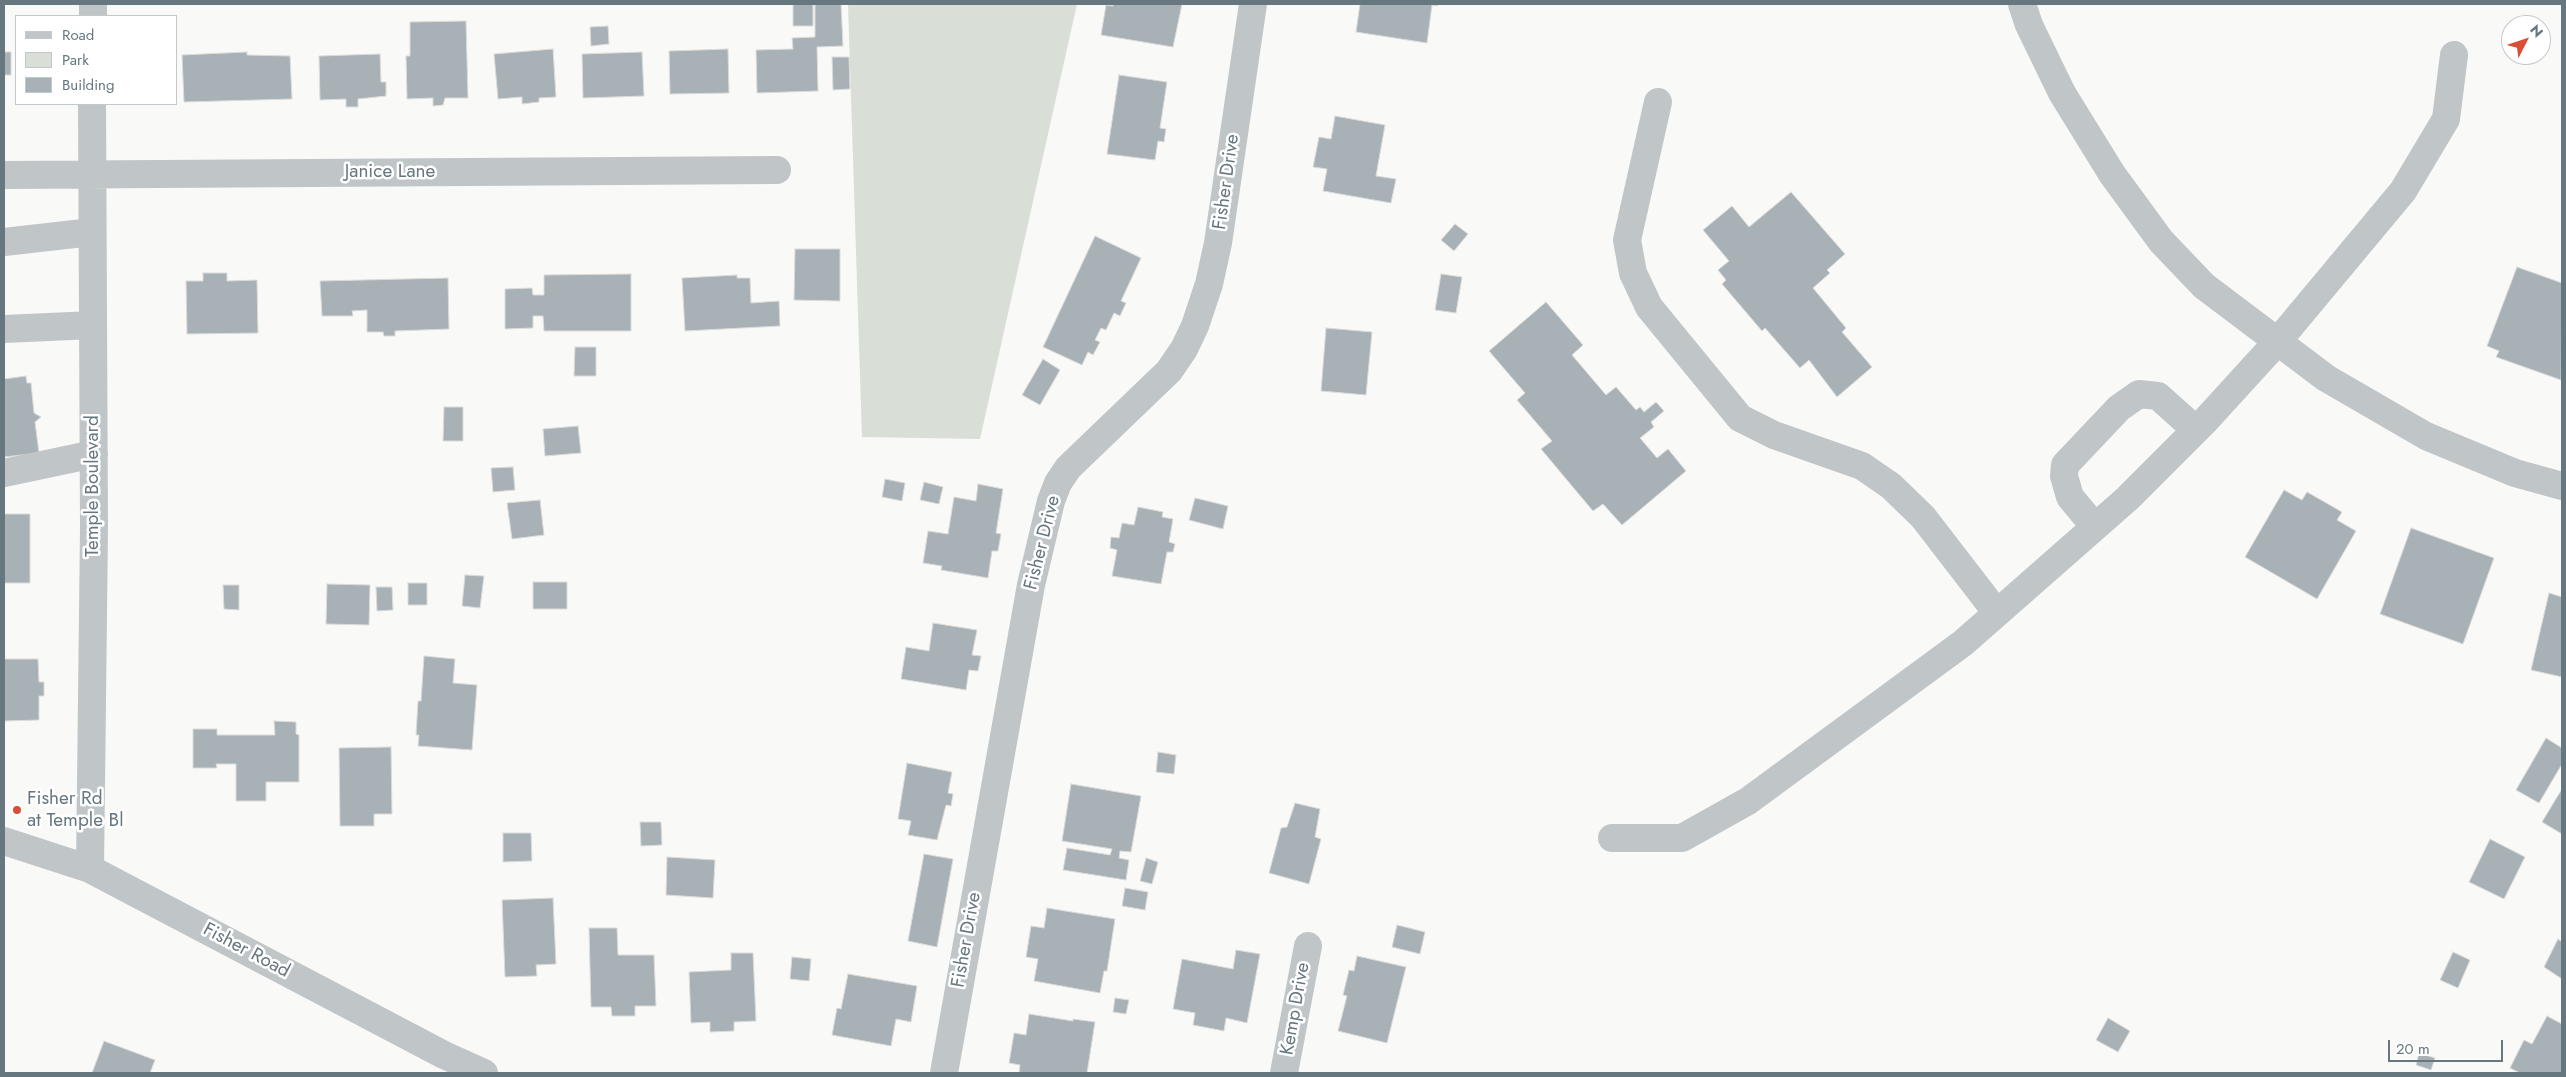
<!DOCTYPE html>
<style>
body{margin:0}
#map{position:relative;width:2566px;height:1077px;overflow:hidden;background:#f9f9f7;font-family:Jost,sans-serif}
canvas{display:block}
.frame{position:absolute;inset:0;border:5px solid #667780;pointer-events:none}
.legend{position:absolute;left:15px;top:15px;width:162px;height:90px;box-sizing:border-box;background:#fff;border:1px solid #c2c9cc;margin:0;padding:6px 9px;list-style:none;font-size:15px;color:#667780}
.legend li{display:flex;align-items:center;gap:10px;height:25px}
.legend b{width:25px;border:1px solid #c2c9cc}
.north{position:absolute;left:2501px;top:15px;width:50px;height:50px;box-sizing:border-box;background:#fff;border:1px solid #c2c9cc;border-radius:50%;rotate:49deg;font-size:14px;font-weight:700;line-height:20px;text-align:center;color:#667780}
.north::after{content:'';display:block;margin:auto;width:18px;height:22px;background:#da4d36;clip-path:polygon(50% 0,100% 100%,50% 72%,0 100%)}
.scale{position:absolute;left:2388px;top:1040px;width:115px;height:22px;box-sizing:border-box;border:2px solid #667780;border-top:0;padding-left:6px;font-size:15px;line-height:18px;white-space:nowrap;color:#667780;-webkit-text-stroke:4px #fff;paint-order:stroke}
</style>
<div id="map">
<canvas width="2566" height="1077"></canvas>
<div class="frame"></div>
<ul class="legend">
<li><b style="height:6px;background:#c0c5c8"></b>Road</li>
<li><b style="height:14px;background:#d9ded6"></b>Park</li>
<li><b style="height:14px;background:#a8b1b6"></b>Building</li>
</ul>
<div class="north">N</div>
<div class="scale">20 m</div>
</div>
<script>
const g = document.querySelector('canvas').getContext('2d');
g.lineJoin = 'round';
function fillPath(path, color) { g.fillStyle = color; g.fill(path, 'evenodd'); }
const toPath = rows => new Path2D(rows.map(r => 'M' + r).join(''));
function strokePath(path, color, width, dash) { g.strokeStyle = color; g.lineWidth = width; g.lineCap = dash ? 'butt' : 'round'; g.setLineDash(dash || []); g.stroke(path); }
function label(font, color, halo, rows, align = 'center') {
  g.font = font + ' Jost,sans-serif'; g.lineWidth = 5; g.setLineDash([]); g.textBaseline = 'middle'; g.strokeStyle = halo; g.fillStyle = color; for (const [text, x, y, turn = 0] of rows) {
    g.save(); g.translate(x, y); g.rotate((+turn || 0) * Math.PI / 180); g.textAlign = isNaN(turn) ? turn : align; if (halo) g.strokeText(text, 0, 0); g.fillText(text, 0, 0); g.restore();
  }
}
fillPath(toPath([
 [848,4,1077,4,980,439,862,437]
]), '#d9ded6');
const building = toPath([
 [793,4,813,4,813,26,793,26,793,4],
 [815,4,841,4,843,46,817,47,818,91,757,93,756,50,793,49,792,38,815,37,815,4],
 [1113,4,1182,4,1173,47,1101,35,1106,5,1113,6,1113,4],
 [1360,4,1438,4,1437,6,1432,5,1427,43,1356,32,1360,4],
 [466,21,468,98,445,98,443,105,433,106,433,98,407,99,406,56,410,56,410,22,466,21],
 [608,26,609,44,591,46,590,27,608,26],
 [553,49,556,97,539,98,539,102,522,104,522,97,498,99,494,54,553,49],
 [728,49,729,93,670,94,669,51,728,49],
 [4,52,11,52,11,75,4,75,4,52],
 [247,52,247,55,290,56,292,99,184,102,182,55,247,52],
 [642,52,644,96,583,98,582,54,642,52],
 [380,54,381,82,386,82,386,96,358,99,358,107,346,107,346,99,320,100,319,56,380,54],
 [832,57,849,57,850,89,833,90,832,57],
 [1119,75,1167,82,1160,128,1166,129,1164,142,1158,141,1155,160,1107,154,1119,75],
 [1335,116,1385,125,1376,176,1396,179,1391,203,1323,191,1327,169,1313,167,1319,137,1331,139,1335,116],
 [1791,192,1845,254,1827,270,1830,273,1813,288,1846,328,1842,332,1872,367,1837,397,1809,360,1800,368,1765,328,1762,331,1722,284,1726,280,1718,270,1729,261,1703,230,1732,206,1749,227,1791,192],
 [1455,224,1468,234,1454,251,1441,240,1455,224],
 [1095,236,1141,258,1121,301,1126,303,1120,316,1114,313,1106,330,1101,328,1095,340,1100,342,1093,355,1088,352,1082,365,1043,347,1095,236],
 [795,249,840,249,840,301,794,300,795,249],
 [2517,267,2562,283,2561,380,2496,357,2499,351,2487,346,2517,267],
 [203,273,227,273,227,281,257,280,258,333,187,334,186,281,203,281,203,273],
 [631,274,631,331,544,331,543,316,533,316,533,328,505,329,505,289,532,288,533,295,544,295,544,275,631,274],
 [1441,274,1462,277,1456,313,1435,310,1441,274],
 [737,275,737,278,750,278,751,303,779,301,780,326,685,331,682,278,737,275],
 [448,278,449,329,395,331,395,336,384,336,383,332,367,332,367,310,352,311,353,316,322,316,320,281,448,278],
 [1546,302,1583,345,1572,355,1606,395,1616,387,1636,410,1640,407,1644,412,1656,402,1664,411,1651,422,1654,427,1640,438,1657,458,1668,449,1686,471,1622,525,1603,504,1593,511,1541,449,1552,441,1517,400,1525,393,1489,351,1546,302],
 [1326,328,1372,332,1366,395,1321,391,1326,328],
 [575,347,596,347,596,376,574,376,575,347],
 [1043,359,1060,370,1040,405,1022,395,1043,359],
 [26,376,27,383,31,383,34,413,41,417,35,422,39,453,4,457,4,379,26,376],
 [444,407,463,407,463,441,443,441,444,407],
 [578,426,581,453,545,456,543,429,578,426],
 [513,467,515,490,493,492,491,468,513,467],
 [885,479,905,483,902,501,882,497,885,479],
 [924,482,943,487,939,504,920,500,924,482],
 [978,484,1003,489,996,533,1001,534,998,551,992,551,988,578,941,570,942,566,923,563,928,531,948,534,954,497,976,501,978,484],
 [2284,490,2302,500,2307,492,2342,512,2337,520,2356,531,2317,599,2245,557,2284,490],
 [1195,498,1228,506,1223,529,1189,520,1195,498],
 [540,500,544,535,512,539,507,503,540,500],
 [1138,507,1163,512,1162,517,1173,519,1169,542,1175,544,1173,552,1167,552,1161,584,1112,576,1117,550,1110,548,1111,537,1119,538,1122,523,1134,525,1138,507],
 [4,514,30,514,30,583,4,583,4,514],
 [2411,528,2494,558,2463,644,2380,614,2411,528],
 [465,575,484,576,480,608,462,606,465,575],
 [533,582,567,582,567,609,533,609,533,582],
 [408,583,427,583,427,605,408,605,408,583],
 [327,584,370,585,369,625,326,624,327,584],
 [223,585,239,585,239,610,224,609,223,585],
 [376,587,392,587,393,610,377,611,376,587],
 [2549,593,2562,597,2562,677,2531,670,2549,593],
 [933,623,977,630,972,655,981,656,978,671,969,670,966,690,901,679,906,647,929,651,933,623],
 [424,656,455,659,453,683,477,685,472,750,418,746,419,735,416,735,418,701,421,701,424,656],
 [4,659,38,659,39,682,44,682,44,696,39,696,39,720,4,721,4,659],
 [274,721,296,722,296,734,299,735,299,782,266,782,266,801,236,801,236,764,216,764,217,768,193,768,193,729,217,729,217,735,275,735,274,721],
 [2546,738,2562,748,2562,764,2539,803,2516,790,2546,738],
 [391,747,392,814,374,814,374,826,340,826,339,748,391,747],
 [1158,752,1176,755,1174,774,1156,772,1158,752],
 [907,763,952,772,948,793,953,794,951,806,946,805,937,840,908,835,911,821,898,819,907,763],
 [1071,784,1141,796,1131,852,1120,851,1119,858,1129,860,1126,880,1063,870,1067,848,1110,855,1112,849,1062,841,1071,784],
 [2562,789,2562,834,2542,822,2562,789],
 [1295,803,1320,809,1315,837,1321,839,1309,884,1269,873,1281,828,1287,827,1295,803],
 [640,822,661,822,662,845,641,846,640,822],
 [503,833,531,833,532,861,503,862,503,833],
 [2490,839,2525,857,2504,899,2469,882,2490,839],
 [924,854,953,859,937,947,908,941,924,854],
 [667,857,715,860,713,898,666,895,667,857],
 [1146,858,1158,862,1152,884,1140,881,1146,858],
 [1125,888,1148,892,1145,910,1122,906,1125,888],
 [553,898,556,964,536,965,537,976,505,977,502,900,553,898],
 [1047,908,1115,919,1107,971,1104,971,1100,993,1034,981,1038,959,1026,957,1031,926,1044,928,1047,908],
 [1397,925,1425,932,1420,954,1392,947,1397,925],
 [589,928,617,928,618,955,654,955,656,1006,635,1006,635,1016,612,1016,611,1007,591,1007,589,928],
 [2558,939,2562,942,2562,979,2544,967,2558,939],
 [1236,950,1260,954,1247,1023,1226,1018,1224,1031,1193,1025,1195,1013,1173,1009,1182,959,1233,969,1236,950],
 [2453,952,2470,960,2458,988,2440,980,2453,952],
 [731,953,753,953,756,1021,734,1022,734,1031,710,1032,710,1022,691,1023,689,972,731,970,731,953],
 [1357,956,1406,967,1387,1043,1338,1031,1347,996,1343,995,1349,970,1354,971,1357,956],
 [792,957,811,959,809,981,790,979,792,957],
 [848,974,917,986,911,1022,896,1019,891,1046,832,1035,837,1008,841,1009,848,974],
 [1115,998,1129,1000,1126,1014,1113,1012,1115,998],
 [1029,1014,1073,1021,1073,1019,1095,1022,1087,1073,1019,1073,1020,1065,1009,1063,1014,1033,1026,1035,1029,1014],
 [2547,1016,2562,1024,2562,1073,2520,1073,2510,1068,2524,1040,2532,1044,2547,1016],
 [2108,1018,2130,1031,2118,1052,2096,1040,2108,1018],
 [104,1041,155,1060,150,1073,92,1073,104,1041],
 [2419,1053,2435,1058,2431,1070,2416,1065,2419,1053]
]);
fillPath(building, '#a8b1b6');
strokePath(building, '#dbdbd9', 1);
strokePath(toPath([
 [2022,4,2029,25,2062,93,2112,174,2161,241,2204,286,2326,378,2426,436,2515,473,2562,486],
 [93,16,93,4],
 [1658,102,1627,240,1633,273,1649,307,1740,418,1774,435,1862,466,1891,486,1923,517,1997,613],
 [4,175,777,170],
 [4,242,92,232],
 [4,329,93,325],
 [4,473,94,454],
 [2095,527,2070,497,2064,476,2065,465,2119,408,2139,394,2158,396,2196,430],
 [1612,838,1682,838,1748,801,1963,643,2128,498,2205,421,2278,341,2403,191,2446,119,2454,55],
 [4,841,90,869,444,1055,484,1073],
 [90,869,94,528,92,104],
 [944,1073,1031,585,1051,501,1058,483,1068,468,1169,371,1184,349,1195,326,1209,284,1218,243,1253,4],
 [1284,1073,1308,946]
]), '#c0c5c8', 28);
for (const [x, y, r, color] of [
 [17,810,5,"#da4d36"]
]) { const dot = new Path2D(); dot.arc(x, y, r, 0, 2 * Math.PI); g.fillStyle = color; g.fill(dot); strokePath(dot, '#fff', 2); }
label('19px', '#667780', '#fff', [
 ["Janice Lane",390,172],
 ["Fisher Drive",1227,182,-82],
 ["Temple Boulevard",93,486,-90],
 ["Fisher Drive",1043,543,-76],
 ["Fisher Drive",967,940,-80],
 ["Fisher Road",246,951,28],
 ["Kemp Drive",1296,1009,-80]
]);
label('19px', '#667780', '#fff', [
 ["Fisher Rd",27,799],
 ["at Temple Bl",27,821]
], 'left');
</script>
